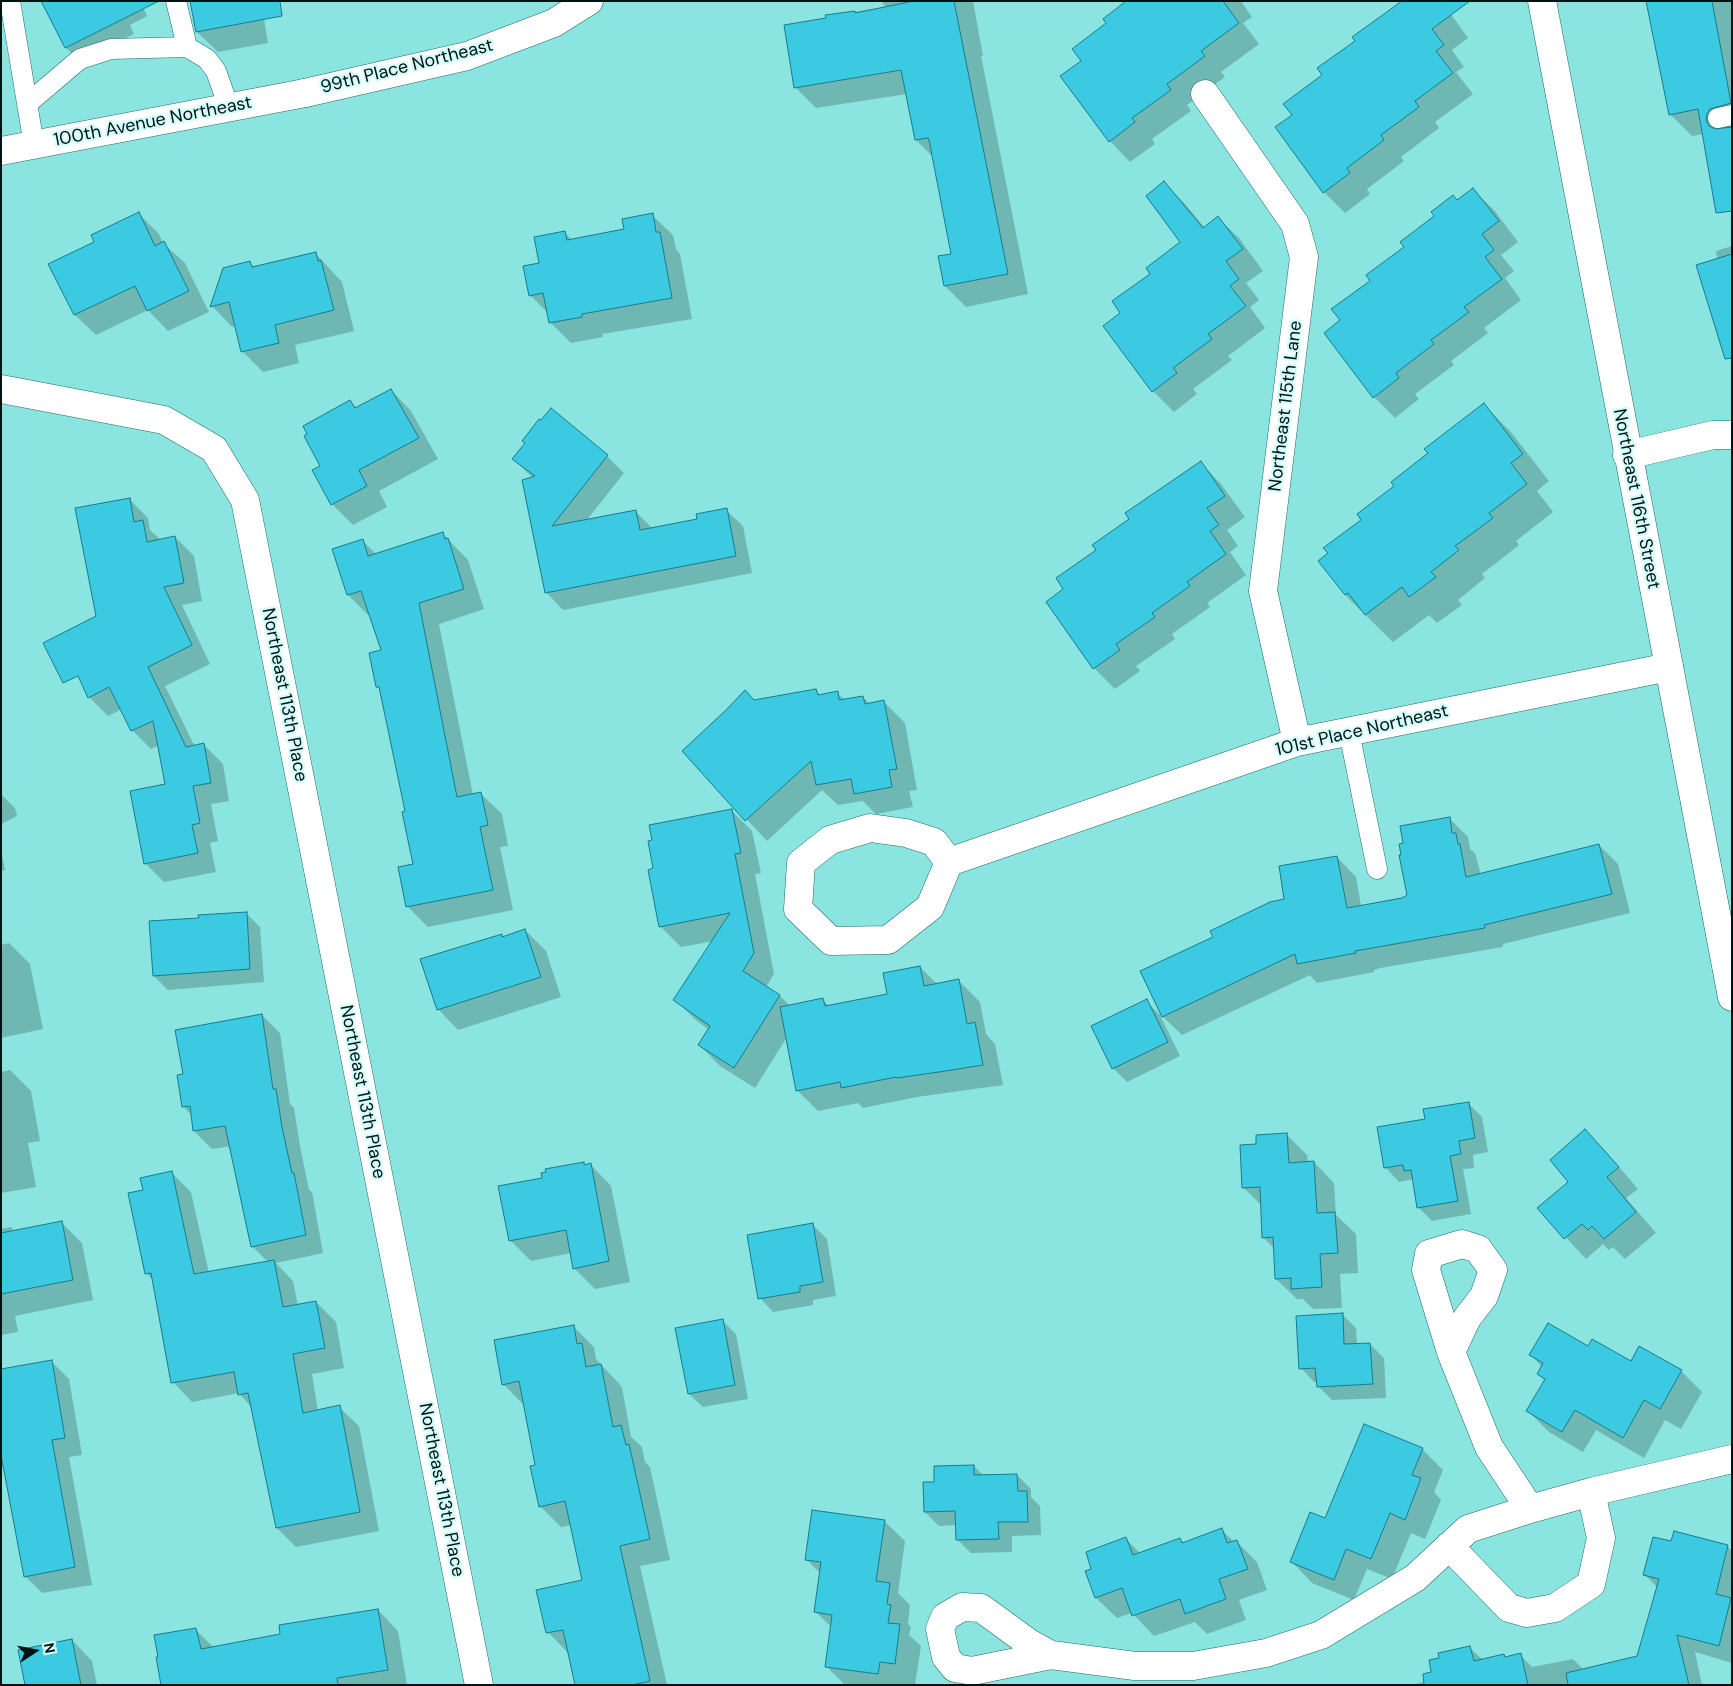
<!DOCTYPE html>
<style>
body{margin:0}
#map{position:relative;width:1733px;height:1686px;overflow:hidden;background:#8ae5e0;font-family:"DM Sans",sans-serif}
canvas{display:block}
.frame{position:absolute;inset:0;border:2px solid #001312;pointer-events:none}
.north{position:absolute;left:10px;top:1626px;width:50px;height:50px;-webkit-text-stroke:4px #d3fdfa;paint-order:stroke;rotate:79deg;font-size:14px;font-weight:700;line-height:20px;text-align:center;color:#001312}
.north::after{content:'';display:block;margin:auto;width:18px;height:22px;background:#001312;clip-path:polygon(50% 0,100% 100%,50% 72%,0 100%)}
</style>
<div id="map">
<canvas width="1733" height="1686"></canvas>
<div class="frame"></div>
<div class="north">N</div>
</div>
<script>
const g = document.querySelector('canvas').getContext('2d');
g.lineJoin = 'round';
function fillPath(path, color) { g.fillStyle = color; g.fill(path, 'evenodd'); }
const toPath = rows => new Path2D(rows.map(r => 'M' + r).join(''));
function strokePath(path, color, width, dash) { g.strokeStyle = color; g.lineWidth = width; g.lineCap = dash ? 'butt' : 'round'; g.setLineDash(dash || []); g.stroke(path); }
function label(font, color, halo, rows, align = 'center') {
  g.font = font + ' "DM Sans",sans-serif'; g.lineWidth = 4.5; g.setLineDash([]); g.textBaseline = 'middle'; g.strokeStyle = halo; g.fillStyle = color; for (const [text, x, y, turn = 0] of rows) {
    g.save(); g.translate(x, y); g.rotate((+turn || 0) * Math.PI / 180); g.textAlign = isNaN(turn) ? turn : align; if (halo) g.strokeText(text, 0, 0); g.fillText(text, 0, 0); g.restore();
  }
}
fillPath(toPath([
 [42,1,140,1,147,16,130,25,134,34,80,61,66,48],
 [261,1,268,43,218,52,197,32],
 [881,1,973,1,983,56,981,56,1028,294,966,307,945,286,953,255,934,158,916,140,907,94,816,108,795,87,827,19,827,16,886,7],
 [1128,1,1241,1,1252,17,1243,23,1259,44,1221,72,1225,77,1187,105,1191,111,1152,139,1155,144,1130,162,1110,141,1083,61,1108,23],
 [1648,1,1732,1,1732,207,1704,134,1692,136,1670,114],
 [1445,6,1468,38,1452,50,1464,67,1456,72,1473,94,1435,122,1439,128,1401,157,1404,161,1367,189,1370,194,1345,213,1324,192,1294,115,1324,75,1356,41],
 [1164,183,1185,204,1205,228,1218,218,1239,238,1263,271,1246,283,1259,300,1250,307,1265,328,1228,356,1232,360,1193,389,1197,394,1174,412,1153,391,1122,313,1151,274,1182,242],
 [1473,190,1494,210,1518,242,1501,255,1514,271,1505,278,1521,300,1484,328,1488,333,1451,361,1454,365,1415,394,1419,399,1395,418,1374,397,1342,320,1371,281,1405,247],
 [138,213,159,234,163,243,185,263,209,312,168,331,148,310,96,335,75,315,50,264,95,242],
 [652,215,673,235,676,249,680,254,692,319,602,334,603,337,571,343,550,322,549,314,530,295,540,264,565,233,573,241,626,230],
 [1732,246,1732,353,1716,251],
 [315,253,342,282,354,331,295,345,299,363,263,372,242,351,236,326,232,327,212,306,250,263,255,268],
 [391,390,411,411,438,459,379,491,387,507,353,525,332,504,322,466,350,402,357,408],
 [1484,405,1511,432,1549,481,1537,491,1553,512,1516,541,1519,545,1482,574,1485,578,1458,600,1462,605,1437,623,1429,615,1393,642,1345,595,1363,520,1430,454],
 [607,456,624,473,586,521,635,511,653,529,698,520,726,510,743,526,752,573,563,610,547,593,523,481,533,478,513,459],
 [1201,463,1221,484,1245,517,1227,530,1238,546,1230,552,1246,575,1207,603,1210,607,1172,634,1175,639,1136,666,1140,671,1115,689,1094,668,1047,602,1065,589,1097,551,1131,520],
 [129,499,148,518,150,530,161,540,175,537,194,556,202,601,182,605,210,664,165,686,195,747,204,745,223,764,229,801,211,804,218,841,210,843,216,872,164,882,145,863,167,785,159,745,151,749,132,730,122,709,108,716,89,697,97,617],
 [442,533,468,560,484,609,439,624,473,795,481,794,502,814,508,846,500,847,513,910,428,927,407,906,414,865,406,812,382,691,377,687,382,651,370,615,368,615,348,595,363,541,376,554],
 [816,691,821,696,837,693,845,700,863,697,870,704,884,702,905,723,917,790,909,791,913,807,876,814,863,801,838,805,822,790,767,841,684,751,754,701],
 [1,794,15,808,17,816,1,824],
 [732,811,752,831,761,873,755,874,774,974,766,987,780,996,790,1006,823,1000,830,1007,889,995,920,967,937,984,959,981,980,1002,986,1034,995,1044,1003,1085,917,1097,863,1108,858,1103,818,1111,797,1090,787,1037,755,1088,720,1066,699,1045,709,1030,696,1020,675,1000,714,941,681,947,660,926,655,869],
 [1449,818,1468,837,1470,849,1475,853,1481,875,1599,845,1618,864,1630,913,1503,944,1503,947,1380,968,1374,970,1374,972,1317,983,1310,975,1182,1035,1162,1016,1215,937,1285,900,1337,857,1356,877,1361,906,1409,896],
 [1,850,5,870,1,871],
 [246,913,260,927,264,982,168,990,154,976,200,919],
 [525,930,546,951,561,997,458,1030,438,1009,501,935,504,937],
 [9,943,30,964,43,1029,1,1038,1,945],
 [1146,1001,1160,1015,1180,1056,1127,1082,1113,1068],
 [262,1015,280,1033,290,1104,294,1108,300,1146,309,1190,312,1192,323,1253,276,1263,293,1281,298,1306,316,1302,336,1322,344,1368,312,1374,318,1411,339,1407,359,1426,379,1531,296,1547,277,1528,252,1408,239,1393,192,1402,173,1382,154,1281,146,1273,144,1191,171,1172,191,1192,209,1273,268,1262,252,1246,231,1146,212,1149,194,1131,192,1116,183,1106,185,1075],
 [10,1070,31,1091,40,1141,28,1143,36,1187,1,1193,1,1072],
 [1468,1103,1482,1117,1488,1152,1473,1155,1474,1168,1463,1169,1471,1214,1432,1221,1418,1207,1414,1179,1399,1182,1386,1168,1426,1120],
 [1585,1131,1606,1152,1638,1189,1626,1198,1656,1233,1625,1259,1613,1247,1609,1250,1603,1244,1586,1259,1539,1208,1569,1182],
 [1286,1134,1307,1155,1308,1163,1314,1162,1334,1183,1336,1215,1356,1234,1358,1273,1340,1274,1342,1308,1313,1309,1303,1299,1297,1299,1276,1279,1275,1249,1263,1237,1262,1206,1244,1188,1258,1145],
 [583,1163,586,1166,591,1165,611,1186,630,1282,595,1289,574,1268,571,1253,531,1261,510,1240,543,1179],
 [61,1222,82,1243,93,1300,15,1316,18,1332,1,1335,1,1229,11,1227,15,1232],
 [813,1225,827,1239,836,1296,813,1300,813,1305,773,1312,760,1298],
 [1343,1315,1356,1328,1357,1345,1370,1344,1384,1358,1386,1398,1332,1400,1318,1386,1318,1382,1314,1382,1301,1368],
 [722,1320,736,1334,748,1399,703,1407,689,1394],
 [573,1326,594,1347,596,1359,622,1387,631,1437,642,1447,645,1462,650,1467,670,1560,640,1566,667,1685,577,1685,568,1653,548,1632,583,1580,571,1525,561,1527,540,1506,537,1466,524,1405,503,1384],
 [1588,1348,1631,1363,1681,1371,1702,1392,1681,1429,1665,1420,1644,1458,1596,1430,1583,1452,1549,1432,1528,1411,1545,1381,1538,1374,1542,1367,1531,1355],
 [52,1362,69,1379,82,1455,69,1457,92,1585,42,1593,25,1576,5,1468,1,1468,1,1410],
 [1422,1449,1443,1470,1434,1492,1441,1500,1425,1539,1411,1533,1392,1579,1367,1569,1354,1600,1312,1583,1292,1562],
 [974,1466,984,1476,1017,1475,1031,1489,1031,1497,1040,1506,1041,1535,1012,1536,1012,1552,971,1553,957,1539,957,1525,939,1526,925,1512,935,1483],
 [884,1521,905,1541,898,1593,910,1605,908,1624,911,1627,909,1635,921,1646,915,1685,845,1685,826,1666,832,1628,816,1612,821,1574,807,1560],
 [1222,1530,1234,1542,1236,1541,1257,1562,1267,1590,1239,1600,1246,1620,1207,1634,1195,1622,1154,1636,1132,1613,1117,1618,1096,1598,1087,1572,1093,1569,1126,1539,1141,1554,1180,1539,1184,1543],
 [1674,1532,1728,1547,1732,1551,1732,1663,1695,1652,1702,1685,1410,1685,1434,1680,1469,1647,1483,1660,1504,1655,1507,1658,1520,1655,1532,1667,1573,1659,1584,1670,1638,1657,1658,1588,1645,1575,1672,1543],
 [378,1610,398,1631,407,1685,162,1685,195,1629,214,1648,282,1635],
 [72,1640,92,1661,97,1685,26,1685]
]), '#0003');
const building = toPath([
 [41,1,159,1,65,48,41,1],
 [190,1,280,1,282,16,196,32,190,1],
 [914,1,954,1,1008,274,944,286,938,256,951,254,929,140,928,138,915,140,901,70,794,88,784,25,826,18,825,15,855,11,855,13,914,1],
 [1126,1,1223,1,1239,23,1201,51,1205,56,1167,84,1171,90,1132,118,1135,122,1109,142,1060,76,1081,61,1072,49,1106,23,1103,19,1126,1],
 [1402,1,1470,1,1432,29,1444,45,1436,51,1453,73,1415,101,1419,107,1381,135,1384,140,1347,168,1350,173,1323,193,1275,127,1292,115,1283,104,1322,75,1317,68,1355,41,1352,37,1402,1],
 [1646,1,1712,1,1731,103,1710,109,1707,114,1706,120,1709,126,1715,129,1732,127,1732,211,1716,213,1698,109,1669,115,1646,1],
 [1164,181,1203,228,1218,216,1243,249,1226,261,1239,279,1230,286,1246,306,1208,334,1212,339,1173,368,1177,373,1152,392,1103,326,1120,313,1112,301,1150,274,1146,268,1180,242,1146,196,1164,181],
 [1473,188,1499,221,1482,234,1494,250,1485,257,1502,279,1464,307,1469,312,1431,340,1434,344,1396,373,1399,378,1373,398,1324,333,1340,320,1331,309,1370,281,1366,275,1404,247,1400,242,1434,216,1431,212,1453,195,1457,200,1473,188],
 [139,212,155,246,164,241,189,291,147,311,135,286,74,315,48,264,94,242,91,235,139,212],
 [653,213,656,232,660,232,672,298,582,314,582,317,549,323,543,293,529,296,523,266,539,263,534,237,565,231,567,240,624,229,622,219,653,213],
 [316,252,318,261,321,260,334,310,275,325,279,343,241,352,229,302,210,307,223,268,250,261,252,267,316,252],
 [1732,254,1732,358,1725,359,1696,265,1732,254],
 [391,389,419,438,359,470,367,486,331,505,312,470,320,466,304,436,307,434,303,426,350,400,355,408,391,389],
 [1484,403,1523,454,1511,463,1527,484,1489,513,1493,518,1455,546,1459,550,1431,572,1436,577,1409,597,1402,587,1365,615,1348,593,1345,595,1318,561,1328,553,1323,548,1361,520,1357,514,1394,486,1391,482,1428,453,1424,449,1484,403],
 [551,408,608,455,552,526,636,510,640,530,697,519,696,514,727,508,736,556,545,593,522,480,535,476,512,459,525,443,522,441,539,419,541,420,551,408],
 [1201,461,1225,496,1207,508,1219,525,1210,531,1226,554,1187,582,1190,586,1152,613,1155,617,1116,644,1120,650,1093,669,1046,602,1063,589,1056,578,1096,550,1092,545,1129,519,1125,513,1201,461],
 [130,498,134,522,143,520,147,542,175,536,184,583,164,587,192,645,148,667,186,747,204,743,211,783,193,786,200,823,192,825,198,853,144,864,130,791,165,784,153,721,131,731,109,687,88,698,78,676,63,683,43,643,96,616,75,508,130,498],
 [443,532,445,539,448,538,464,589,419,603,457,797,481,792,488,825,480,827,493,890,406,907,398,867,413,864,402,812,405,811,379,687,376,687,369,653,381,650,361,591,347,595,332,549,363,539,368,556,443,532],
 [816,689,818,695,838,691,839,700,863,696,865,704,884,700,897,769,889,770,892,787,854,794,851,779,816,785,811,761,745,821,682,751,726,710,745,690,754,700,816,689],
 [732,809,741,853,735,854,754,953,743,971,780,995,734,1068,698,1045,710,1026,673,1000,730,913,659,927,648,870,653,868,648,841,652,840,649,825,732,809],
 [1450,817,1452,833,1456,833,1458,844,1460,844,1466,877,1599,844,1612,894,1484,925,1485,928,1361,950,1355,951,1356,953,1297,964,1295,954,1162,1017,1140,971,1213,937,1210,931,1270,902,1284,899,1279,866,1337,856,1347,908,1402,898,1407,895,1399,855,1401,855,1399,844,1403,843,1400,826,1450,817],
 [247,912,250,969,153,976,149,921,199,918,198,915,247,912],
 [525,929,541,977,437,1010,420,959,502,934,502,937,525,929],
 [920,966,924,986,959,979,967,1024,975,1022,983,1065,939,1072,897,1078,896,1077,841,1088,840,1082,796,1091,780,1007,823,998,825,1006,887,994,883,973,920,966],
 [1147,999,1168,1042,1112,1069,1091,1026,1147,999],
 [262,1014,273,1089,276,1089,282,1127,292,1173,294,1173,306,1235,251,1247,225,1126,193,1131,190,1106,182,1107,177,1075,183,1074,175,1030,262,1014],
 [1469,1102,1475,1138,1459,1141,1461,1154,1450,1156,1458,1201,1417,1208,1411,1170,1404,1171,1403,1165,1384,1168,1377,1127,1425,1119,1423,1109,1469,1102],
 [1585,1129,1619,1167,1607,1177,1636,1212,1604,1239,1592,1226,1588,1230,1582,1224,1564,1239,1537,1208,1568,1182,1550,1160,1585,1129],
 [1287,1133,1289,1163,1314,1161,1317,1213,1335,1212,1338,1253,1320,1254,1322,1287,1291,1289,1291,1278,1275,1279,1273,1237,1262,1238,1260,1187,1242,1188,1240,1145,1256,1144,1256,1135,1287,1133],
 [584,1162,584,1165,591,1163,609,1261,573,1269,566,1230,509,1241,498,1186,542,1178,541,1173,546,1172,545,1169,584,1162],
 [172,1171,194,1274,274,1260,283,1307,316,1301,325,1348,293,1354,303,1413,340,1405,360,1512,276,1528,248,1393,238,1395,234,1372,171,1383,151,1273,145,1274,128,1193,143,1190,140,1178,172,1171],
 [62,1221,73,1280,1,1294,1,1233,62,1221],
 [813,1223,823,1282,800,1286,800,1292,758,1299,747,1235,813,1223],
 [1343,1313,1344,1344,1370,1343,1373,1384,1317,1387,1315,1368,1299,1369,1296,1316,1343,1313],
 [723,1319,735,1385,688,1394,675,1328,723,1319],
 [1548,1323,1588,1346,1592,1339,1631,1361,1639,1346,1682,1370,1660,1409,1644,1400,1623,1438,1575,1410,1562,1432,1526,1411,1545,1379,1537,1374,1543,1363,1529,1355,1548,1323],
 [574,1325,577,1344,582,1343,586,1367,601,1364,613,1427,621,1425,626,1445,629,1444,650,1539,620,1546,650,1681,632,1685,575,1685,563,1630,546,1633,536,1590,582,1580,565,1501,539,1507,530,1466,535,1465,519,1381,502,1385,494,1340,574,1325],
 [52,1360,65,1438,52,1440,75,1567,24,1577,1,1455,1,1369,52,1360],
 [1364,1424,1423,1448,1412,1475,1421,1478,1405,1520,1390,1513,1371,1559,1346,1549,1334,1580,1290,1562,1310,1512,1325,1518,1364,1424],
 [974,1465,974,1475,1017,1474,1018,1491,1027,1491,1028,1522,998,1522,999,1539,956,1540,955,1511,924,1512,923,1482,934,1482,934,1466,974,1465],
 [812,1510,885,1520,876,1581,890,1583,887,1604,891,1605,888,1623,900,1624,895,1664,880,1662,878,1674,825,1667,832,1615,814,1612,821,1562,805,1560,812,1510],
 [1222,1528,1227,1543,1237,1540,1248,1569,1219,1579,1226,1599,1185,1614,1180,1599,1132,1616,1122,1588,1095,1598,1085,1571,1091,1569,1086,1552,1126,1537,1133,1555,1180,1538,1182,1543,1222,1528],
 [1674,1531,1728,1545,1716,1594,1731,1598,1719,1646,1677,1635,1689,1685,1568,1685,1566,1673,1637,1656,1659,1579,1643,1575,1653,1537,1671,1541,1674,1531],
 [378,1609,388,1670,337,1678,338,1685,161,1685,156,1657,158,1657,154,1635,196,1628,201,1649,280,1634,279,1625,378,1609],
 [72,1639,81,1685,25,1685,18,1650,72,1639],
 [1470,1646,1474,1661,1504,1654,1505,1657,1521,1653,1528,1685,1424,1685,1423,1674,1431,1672,1429,1660,1439,1658,1438,1653,1470,1646]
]);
fillPath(building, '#3ccae2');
strokePath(building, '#177b8a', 1);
const service = toPath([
 [10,1,34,145],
 [176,1,187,47],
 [27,104,80,59,111,49,187,47,207,59,216,71,229,108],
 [1718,118,1732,115],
 [1349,732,1377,869]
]);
const minor = toPath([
 [1205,94,1295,224,1304,257,1263,591,1297,742],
 [1,151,305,93],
 [1,389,164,420,214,449,245,500,479,1685],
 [1627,455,1713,435,1732,435],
 [949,862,934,842,906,833,870,828,830,840,801,863,798,909,831,941,888,940,930,907,949,862,1297,742,1669,667],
 [1451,1352,1426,1270,1429,1254,1462,1244,1478,1249,1493,1270,1484,1296,1467,1318,1451,1352,1489,1447,1530,1509],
 [1449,1546,1509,1608,1527,1613,1555,1608,1591,1584,1601,1538,1591,1492],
 [1051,1655,1029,1643,981,1608,962,1607,945,1617,940,1629,946,1657,955,1668,972,1671,1051,1655,1135,1666,1193,1666,1266,1653,1321,1635,1415,1578,1468,1529,1530,1509,1591,1492,1732,1459]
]);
const tertiary = toPath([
 [1542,1,1732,997],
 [305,93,467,56,554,23,589,1]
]);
strokePath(service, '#216a66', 21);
strokePath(minor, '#216a66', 29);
strokePath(tertiary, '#216a66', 29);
strokePath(service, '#fff', 20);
strokePath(minor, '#fff', 28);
strokePath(tertiary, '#fff', 28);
label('18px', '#001312', '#d3fdfa', [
 ["99th Place Northeast",407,67,-14],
 ["100th Avenue Northeast",153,122,-11],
 ["Northeast 115th Lane",1286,406,-83],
 ["Northeast 116th Street",1636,499,79],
 ["Northeast 113th Place",284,695,79],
 ["101st Place Northeast",1362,731,-13],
 ["Northeast 113th Place",362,1092,79],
 ["Northeast 113th Place",441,1490,79]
]);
</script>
